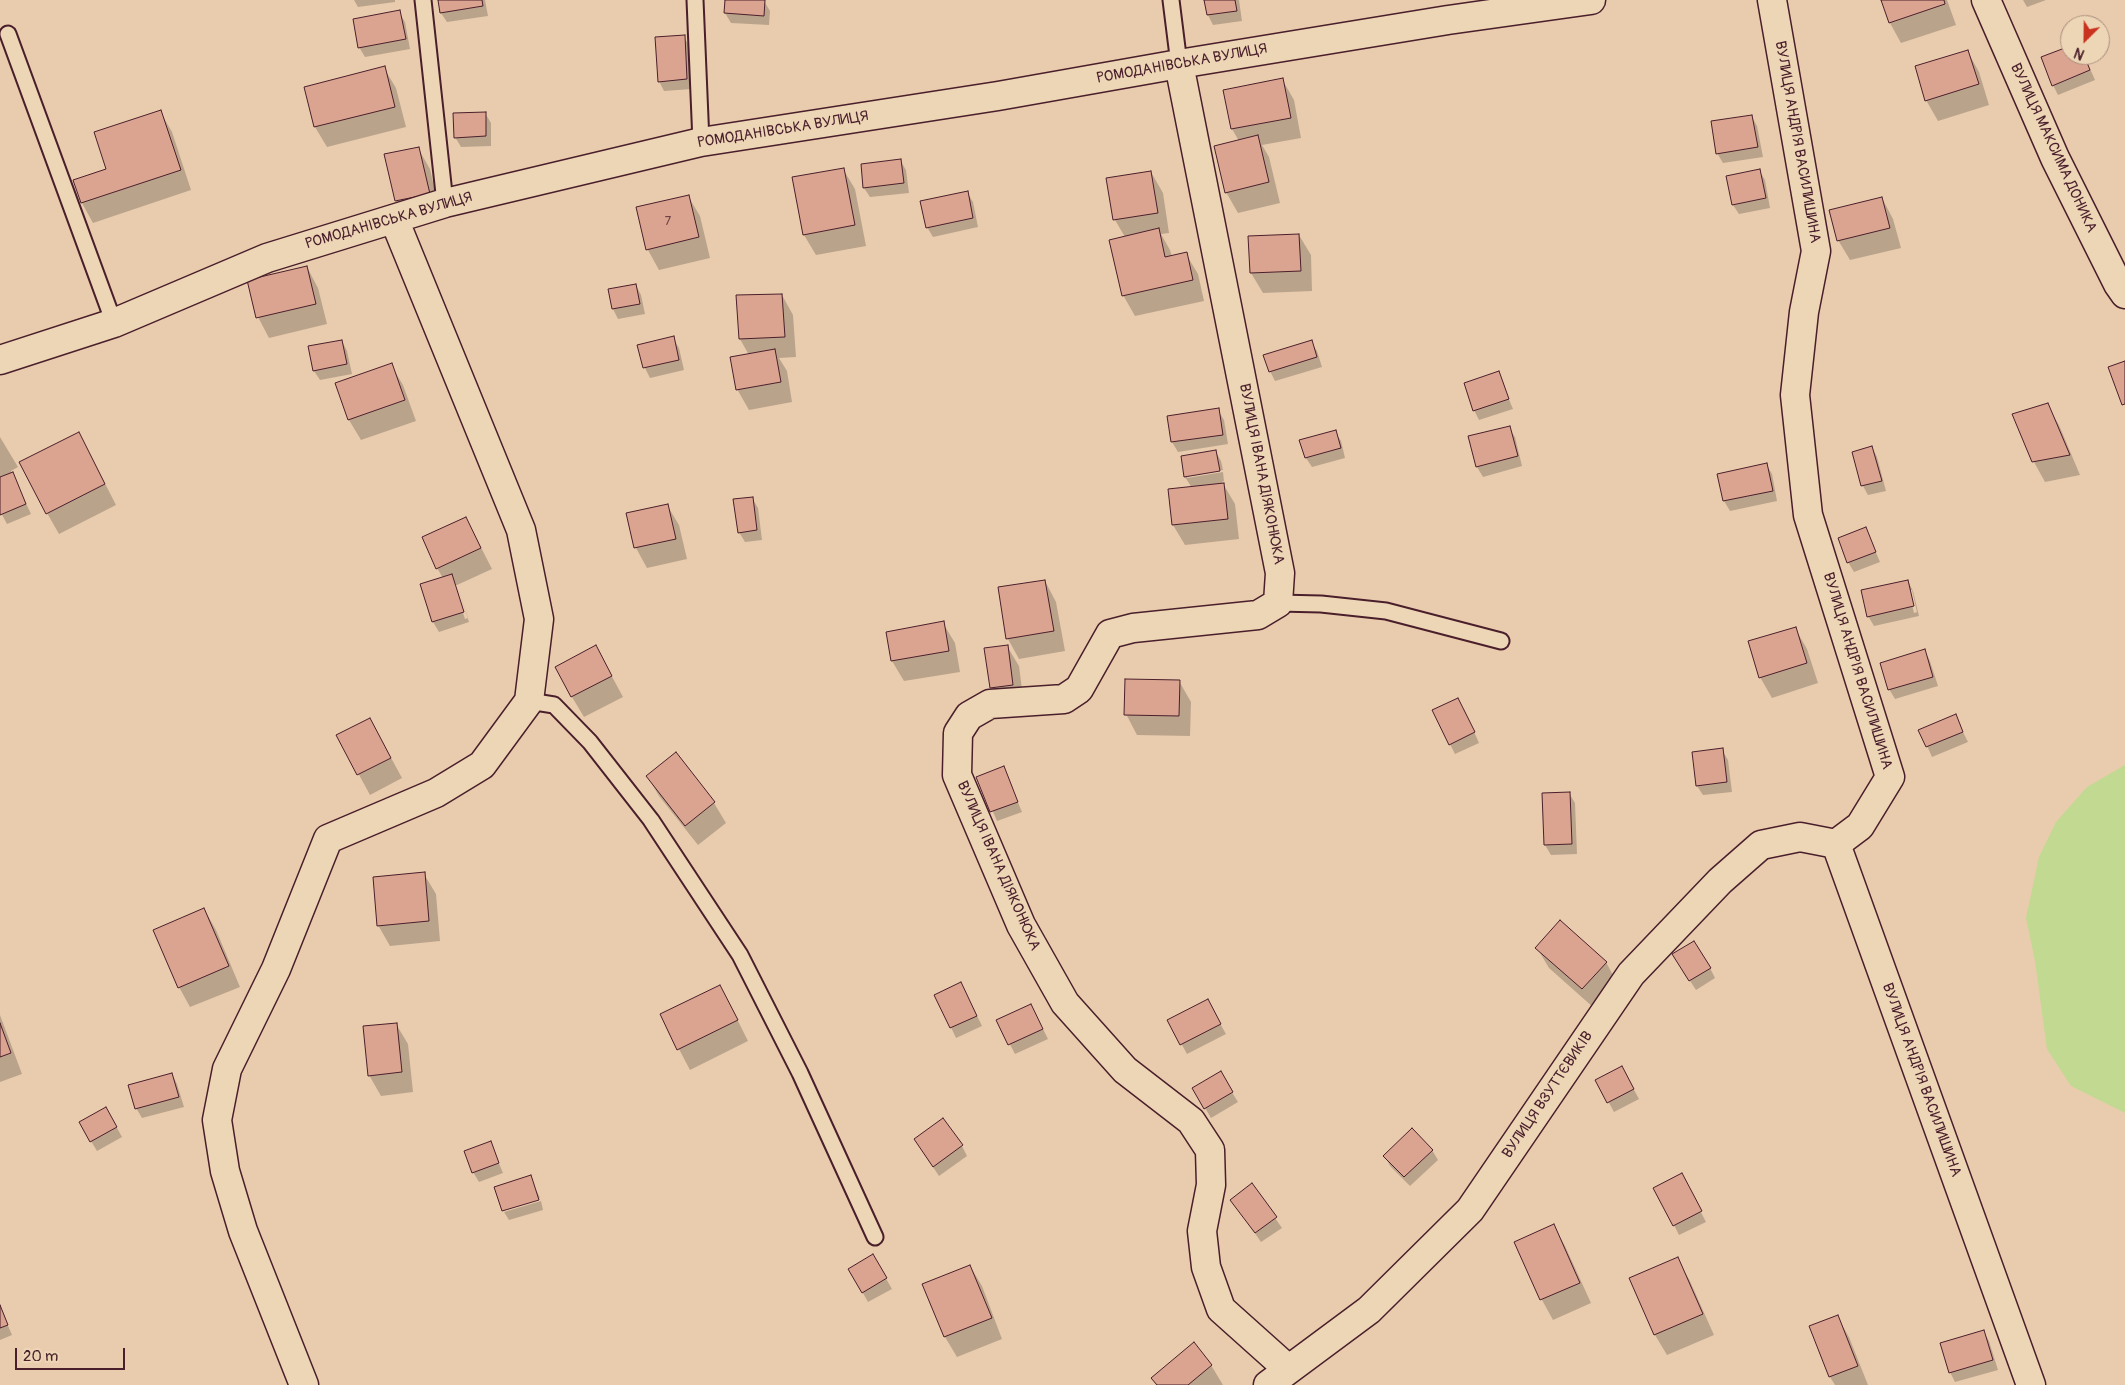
<!DOCTYPE html>
<meta charset="utf-8">
<style>
body{margin:0}
#map{position:relative;width:2125px;height:1385px;overflow:hidden;background:#e9ccae;font-family:Pangolin,sans-serif}
canvas{display:block}
.north{position:absolute;left:2060px;top:15px;width:50px;height:50px;box-sizing:border-box;background:#edd6b6;border:1px solid #ac8d7e;border-radius:50%;rotate:203deg;font-size:14px;font-weight:700;line-height:20px;text-align:center;color:#4a1f2b}
.north::after{content:'';display:block;margin:auto;width:18px;height:22px;background:#c8321e;clip-path:polygon(50% 0,100% 100%,50% 72%,0 100%)}
.scale{position:absolute;left:15px;top:1348px;width:110px;height:22px;box-sizing:border-box;border:2px solid #4a1f2b;border-top:0;padding-left:6px;font-size:15px;line-height:18px;white-space:nowrap;color:#4a1f2b;-webkit-text-stroke:4px #edd6b6;paint-order:stroke}
</style>
<div id="map">
<canvas width="2125" height="1385"></canvas>
<div class="north">N</div>
<div class="scale">20 m</div>
</div>
<script>
const g = document.querySelector('canvas').getContext('2d');
g.lineJoin = 'round';
function fillPath(path, color) { g.fillStyle = color; g.fill(path, 'evenodd'); }
const toPath = rows => new Path2D(rows.map(r => 'M' + r).join(''));
function strokePath(path, color, width, dash) { g.strokeStyle = color; g.lineWidth = width; g.lineCap = dash ? 'butt' : 'round'; g.setLineDash(dash || []); g.stroke(path); }
function label(font, color, halo, rows, align = 'center') {
  g.font = font + ' Pangolin,sans-serif'; g.lineWidth = 4; g.setLineDash([]); g.textBaseline = 'middle'; g.strokeStyle = halo; g.fillStyle = color; for (const [text, x, y, turn = 0] of rows) {
    g.save(); g.translate(x, y); g.rotate((+turn || 0) * Math.PI / 180); g.textAlign = isNaN(turn) ? turn : align; if (halo) g.strokeText(text, 0, 0); g.fillText(text, 0, 0); g.restore();
  }
}
fillPath(toPath([
 [2125,765,2125,1113,2071,1086,2047,1049,2035,961,2026,918,2039,857,2056,822,2087,787]
]), '#c1d990');
fillPath(toPath([
 [354,0,395,0,395,2,358,7],
 [439,0,485,0,488,16,447,22,441,13],
 [726,0,764,1,770,11,769,25,731,23,725,13],
 [1205,0,1239,0,1242,21,1213,25,1208,15],
 [1882,0,1947,0,1956,25,1901,43,1890,23],
 [2023,0,2046,0,2027,7],
 [399,12,405,22,410,49,365,57,359,47],
 [684,37,690,47,692,89,664,91,659,81],
 [2070,47,2070,55,2084,55,2095,80,2058,95,2053,85],
 [1968,52,1979,72,1989,105,1938,121,1926,100],
 [384,68,396,88,406,127,327,147,315,127,305,88],
 [1282,79,1294,100,1301,138,1262,145,1269,157,1280,203,1238,213,1226,192,1239,141,1232,129],
 [160,111,172,132,191,190,93,223,82,203,74,181,107,170],
 [485,113,491,123,491,146,461,147,455,137],
 [1752,117,1757,126,1763,157,1723,163,1717,153],
 [418,148,430,169,440,214,407,221,396,201],
 [900,160,906,170,909,193,870,197,864,188],
 [843,169,855,189,866,246,816,255,804,235],
 [1759,170,1765,180,1770,208,1739,214,1733,205],
 [1151,172,1163,193,1169,233,1161,234,1170,250,1172,257,1186,254,1198,274,1204,301,1135,316,1123,295,1125,237,1115,220],
 [967,192,973,202,978,227,933,237,927,227],
 [688,196,700,216,710,258,659,270,648,250],
 [1882,198,1893,219,1901,248,1850,260,1838,240],
 [1299,235,1311,255,1312,291,1263,293,1251,273],
 [307,267,318,288,327,324,269,338,258,317],
 [636,285,641,295,645,314,618,319,613,309],
 [782,295,793,315,796,357,779,358,787,371,792,402,749,410,737,389,749,355,740,339,738,297],
 [673,338,679,348,684,370,650,378,645,368,639,346],
 [342,341,347,351,352,374,320,380,314,371],
 [1311,342,1317,351,1322,367,1275,381,1270,371],
 [391,365,403,385,416,421,361,440,349,420,336,384],
 [1498,373,1513,409,1479,420,1474,410],
 [2047,404,2059,425,2080,475,2045,482,2034,462],
 [1218,410,1224,420,1228,444,1178,452,1172,442],
 [1509,428,1515,437,1522,466,1483,477,1477,467,1470,437],
 [1335,432,1341,441,1345,458,1312,467,1306,458],
 [0,437,18,467,11,471,31,514,7,524,0,511],
 [1872,447,1877,457,1886,491,1868,495,1863,486],
 [1216,452,1221,461,1223,470,1187,475,1187,478,1223,472,1224,481,1222,482,1235,504,1239,539,1185,545,1173,525,1169,490,1192,488,1185,477],
 [90,454,116,505,59,534,47,513],
 [1766,464,1772,474,1777,501,1730,511,1724,501,1718,475],
 [752,498,758,508,762,540,745,542,739,532],
 [667,505,679,525,687,559,647,568,636,548,628,514],
 [466,518,492,569,457,585,469,622,439,632,433,622,421,585,443,578,437,568],
 [454,585,457,585,468,618,465,619],
 [1866,529,1880,562,1854,572,1848,562],
 [1045,581,1056,602,1065,651,1019,659,1008,639,999,588],
 [1908,581,1913,591,1919,616,1874,626,1868,616],
 [1909,590,1912,590,1917,612,1914,613],
 [943,623,955,643,960,672,904,681,892,661],
 [1795,628,1807,649,1818,683,1772,698,1760,677],
 [1007,646,1019,666,1024,705,1003,708,991,688],
 [596,647,623,697,584,717,572,697],
 [1925,651,1930,661,1938,686,1895,699,1889,689],
 [1179,681,1191,702,1190,736,1137,735,1126,714],
 [1464,709,1479,743,1455,754,1450,744],
 [1955,716,1968,742,1932,757,1920,730],
 [370,719,402,778,370,795,338,736],
 [1722,750,1728,760,1732,792,1703,795,1697,786],
 [676,754,714,803,726,823,698,845,659,796,647,776],
 [1003,767,1022,812,997,821,978,777],
 [1569,793,1575,803,1577,854,1551,855,1545,845],
 [424,874,436,894,440,941,390,946,378,925],
 [204,909,216,930,240,987,190,1007,179,987],
 [1537,948,1606,962,1617,983,1594,1008,1549,968],
 [1679,964,1710,968,1715,978,1696,990],
 [961,983,982,1026,956,1038,936,995],
 [1031,1005,1048,1039,1015,1054,998,1021],
 [731,1007,748,1041,690,1070,661,1015],
 [1213,1011,1226,1034,1187,1054,1169,1021],
 [0,1015,22,1074,0,1082],
 [396,1024,408,1044,413,1092,381,1096,369,1075],
 [1220,1073,1238,1102,1211,1118,1194,1089],
 [172,1074,177,1084,184,1107,142,1118,136,1108],
 [1627,1077,1639,1099,1614,1112,1597,1081],
 [106,1108,122,1137,97,1151,80,1123],
 [490,1142,503,1173,479,1182,473,1172],
 [962,1146,967,1156,939,1176,921,1149],
 [1432,1150,1438,1160,1410,1186,1390,1166,1385,1156],
 [530,1177,540,1198,503,1211,496,1188],
 [1252,1185,1282,1228,1261,1242,1232,1200],
 [1687,1185,1706,1222,1679,1235,1674,1225],
 [541,1201,543,1210,509,1220,504,1212],
 [1554,1226,1565,1246,1591,1303,1553,1320,1542,1300,1516,1242],
 [873,1256,892,1289,868,1302,850,1270],
 [1677,1259,1689,1279,1714,1335,1667,1355,1655,1335,1630,1279],
 [970,1266,982,1286,1002,1339,957,1357,945,1337,924,1285],
 [0,1307,12,1335,0,1340],
 [1837,1316,1849,1337,1868,1385,1835,1385,1830,1377,1810,1327],
 [1984,1332,1989,1341,1998,1370,1955,1382,1950,1372],
 [1211,1365,1223,1385,1156,1385,1152,1378]
]), '#0003');
const building = toPath([
 [438,0,482,0,483,6,440,13,438,0],
 [725,0,765,0,764,16,724,13,725,0],
 [1204,0,1235,0,1237,11,1207,15,1204,0],
 [1881,0,1944,0,1945,4,1889,23,1881,0],
 [400,10,406,39,358,48,353,19,400,10],
 [685,35,687,79,658,82,655,37,685,35],
 [2070,46,2070,55,2084,55,2090,70,2052,86,2041,57,2070,46],
 [1968,50,1979,84,1925,101,1915,66,1968,50],
 [385,66,395,107,314,127,304,87,385,66],
 [1283,78,1291,118,1231,129,1223,90,1283,78],
 [161,110,181,170,81,203,73,180,106,169,94,132,161,110],
 [486,112,486,136,454,138,453,113,486,112],
 [1752,115,1758,147,1716,154,1711,121,1752,115],
 [1258,135,1269,182,1225,193,1214,146,1258,135],
 [419,147,430,194,395,201,384,154,419,147],
 [901,159,904,183,863,188,861,164,901,159],
 [844,168,855,225,803,235,792,177,844,168],
 [1760,169,1766,198,1732,205,1726,176,1760,169],
 [1151,171,1158,213,1113,220,1106,178,1151,171],
 [968,191,973,218,926,228,920,201,968,191],
 [689,195,699,237,646,250,636,207,689,195],
 [1882,197,1890,228,1837,241,1829,210,1882,197],
 [1159,228,1165,257,1187,252,1193,280,1122,296,1109,240,1159,228],
 [1299,234,1301,271,1250,273,1248,236,1299,234],
 [307,266,316,304,256,318,247,280,307,266],
 [636,284,640,304,612,309,608,289,636,284],
 [782,294,785,337,739,339,736,295,782,294],
 [674,336,679,360,643,368,637,345,674,336],
 [342,340,347,364,313,371,308,346,342,340],
 [1312,340,1317,357,1269,372,1263,355,1312,340],
 [775,349,781,382,736,390,730,357,775,349],
 [2125,361,2125,404,2122,405,2108,367,2125,361],
 [392,363,405,400,348,420,335,383,392,363],
 [1499,371,1509,399,1473,411,1464,383,1499,371],
 [2048,403,2070,455,2032,462,2012,414,2048,403],
 [1219,408,1223,435,1171,442,1167,416,1219,408],
 [1510,426,1518,456,1476,467,1468,436,1510,426],
 [1336,430,1341,448,1305,458,1299,440,1336,430],
 [79,432,105,484,46,514,19,462,79,432],
 [1872,446,1882,481,1861,486,1852,452,1872,446],
 [1216,450,1220,471,1184,477,1181,456,1216,450],
 [1767,463,1773,491,1723,501,1717,474,1767,463],
 [13,472,26,504,0,515,0,477,13,472],
 [1224,483,1228,519,1172,525,1168,489,1224,483],
 [753,497,757,530,738,533,733,499,753,497],
 [668,504,676,539,634,548,626,513,668,504],
 [466,517,481,548,436,569,422,537,466,517],
 [1866,527,1876,552,1847,563,1838,538,1866,527],
 [452,574,464,612,432,622,420,584,452,574],
 [1045,580,1054,631,1006,639,998,587,1045,580],
 [1908,580,1914,606,1867,617,1861,590,1908,580],
 [944,621,949,651,891,661,886,632,944,621],
 [1796,627,1807,663,1759,678,1748,641,1796,627],
 [596,645,612,676,571,697,555,667,596,645],
 [1008,645,1013,685,990,688,984,648,1008,645],
 [1925,649,1933,677,1888,690,1880,663,1925,649],
 [1125,679,1180,680,1179,716,1124,715,1125,679],
 [1458,698,1475,732,1449,745,1432,710,1458,698],
 [1956,714,1963,732,1926,747,1918,730,1956,714],
 [370,718,391,758,357,775,336,735,370,718],
 [1723,748,1727,782,1696,786,1692,752,1723,748],
 [676,752,715,802,685,826,646,776,676,752],
 [1004,766,1018,802,990,812,976,777,1004,766],
 [1570,792,1572,844,1544,845,1542,793,1570,792],
 [425,872,429,921,377,926,373,877,425,872],
 [204,908,229,966,178,988,153,930,204,908],
 [1560,920,1607,962,1582,989,1535,948,1560,920],
 [1694,941,1711,968,1689,981,1672,954,1694,941],
 [961,982,977,1016,950,1028,934,995,961,982],
 [720,985,738,1020,677,1050,660,1014,720,985],
 [1208,999,1221,1024,1180,1045,1167,1020,1208,999],
 [1031,1004,1043,1029,1008,1045,996,1020,1031,1004],
 [0,1023,11,1053,0,1057,0,1023],
 [397,1023,402,1072,368,1076,363,1026,397,1023],
 [1622,1066,1634,1089,1607,1103,1595,1080,1622,1066],
 [1221,1071,1233,1092,1204,1109,1192,1088,1221,1071],
 [172,1073,179,1097,135,1109,128,1085,172,1073],
 [106,1107,117,1127,90,1142,79,1122,106,1107],
 [943,1118,963,1145,933,1167,914,1139,943,1118],
 [1412,1128,1433,1150,1404,1177,1383,1156,1412,1128],
 [491,1141,499,1163,472,1173,464,1151,491,1141],
 [1682,1173,1702,1211,1673,1226,1653,1188,1682,1173],
 [531,1175,539,1200,502,1211,494,1187,531,1175],
 [1252,1183,1277,1217,1255,1233,1230,1200,1252,1183],
 [1554,1224,1580,1283,1540,1300,1514,1242,1554,1224],
 [873,1254,887,1278,862,1293,848,1269,873,1254],
 [1678,1257,1703,1314,1654,1335,1629,1278,1678,1257],
 [970,1265,992,1318,944,1337,922,1284,970,1265],
 [0,1305,8,1325,0,1328,0,1305],
 [1838,1315,1858,1366,1829,1377,1809,1326,1838,1315],
 [1984,1330,1993,1360,1949,1373,1940,1343,1984,1330],
 [1194,1342,1212,1365,1188,1385,1157,1385,1151,1378,1194,1342]
]);
fillPath(building, '#daa490');
strokePath(building, '#4a1f2b', 1);
const service = toPath([
 [423,0,445,203],
 [695,0,701,142],
 [1171,0,1179,64],
 [8,34,114,323],
 [1278,603,1321,604,1386,611,1501,641],
 [529,701,554,705,590,742,651,820,740,955,800,1073,875,1237]
]);
const minor = toPath([
 [1772,0,1816,251,1804,312,1795,395,1808,515,1890,777,1860,826,1836,844,2031,1385],
 [1986,0,2055,158,2118,284,2125,294],
 [1179,64,1280,573,1278,603,1258,615,1133,628,1110,634,1079,689,1064,699,990,704,969,716,958,733,957,775,1021,925,1065,1003,1125,1070,1191,1121,1210,1150,1211,1185,1202,1231,1206,1267,1221,1309,1288,1369],
 [0,360,114,323,267,258,445,203,701,142,998,96,1179,64,1448,20,1591,0],
 [304,1385,243,1231,225,1171,217,1120,227,1069,276,969,328,839,436,793,482,765,529,701,539,619,521,530,394,219],
 [1268,1385,1369,1310,1470,1210,1631,974,1720,881,1761,845,1800,837,1836,844]
]);
strokePath(service, '#4a1f2b', 19);
strokePath(minor, '#4a1f2b', 31);
strokePath(service, '#edd6b6', 15);
strokePath(minor, '#edd6b6', 28);
label('12px', '#6e4044', null, [
 ["7",668,222]
]);
label('15px', '#4a1f2b', '#edd6b6', [
 ["РОМОДАНІВСЬКА ВУЛИЦЯ",1182,64,-10],
 ["РОМОДАНІВСЬКА ВУЛИЦЯ",783,130,-9],
 ["ВУЛИЦЯ АНДРІЯ ВАСИЛИШИНА",1797,142,80],
 ["ВУЛИЦЯ МАКСИМА ДОНИКА",2053,148,65],
 ["РОМОДАНІВСЬКА ВУЛИЦЯ",389,221,-16],
 ["ВУЛИЦЯ ІВАНА ДІЯКОНЮКА",1261,474,79],
 ["ВУЛИЦЯ АНДРІЯ ВАСИЛИШИНА",1857,671,73],
 ["ВУЛИЦЯ ІВАНА ДІЯКОНЮКА",998,866,66],
 ["ВУЛИЦЯ АНДРІЯ ВАСИЛИШИНА",1921,1080,70],
 ["ВУЛИЦЯ ВЗУТТЄВИКІВ",1548,1095,-56]
]);
</script>
